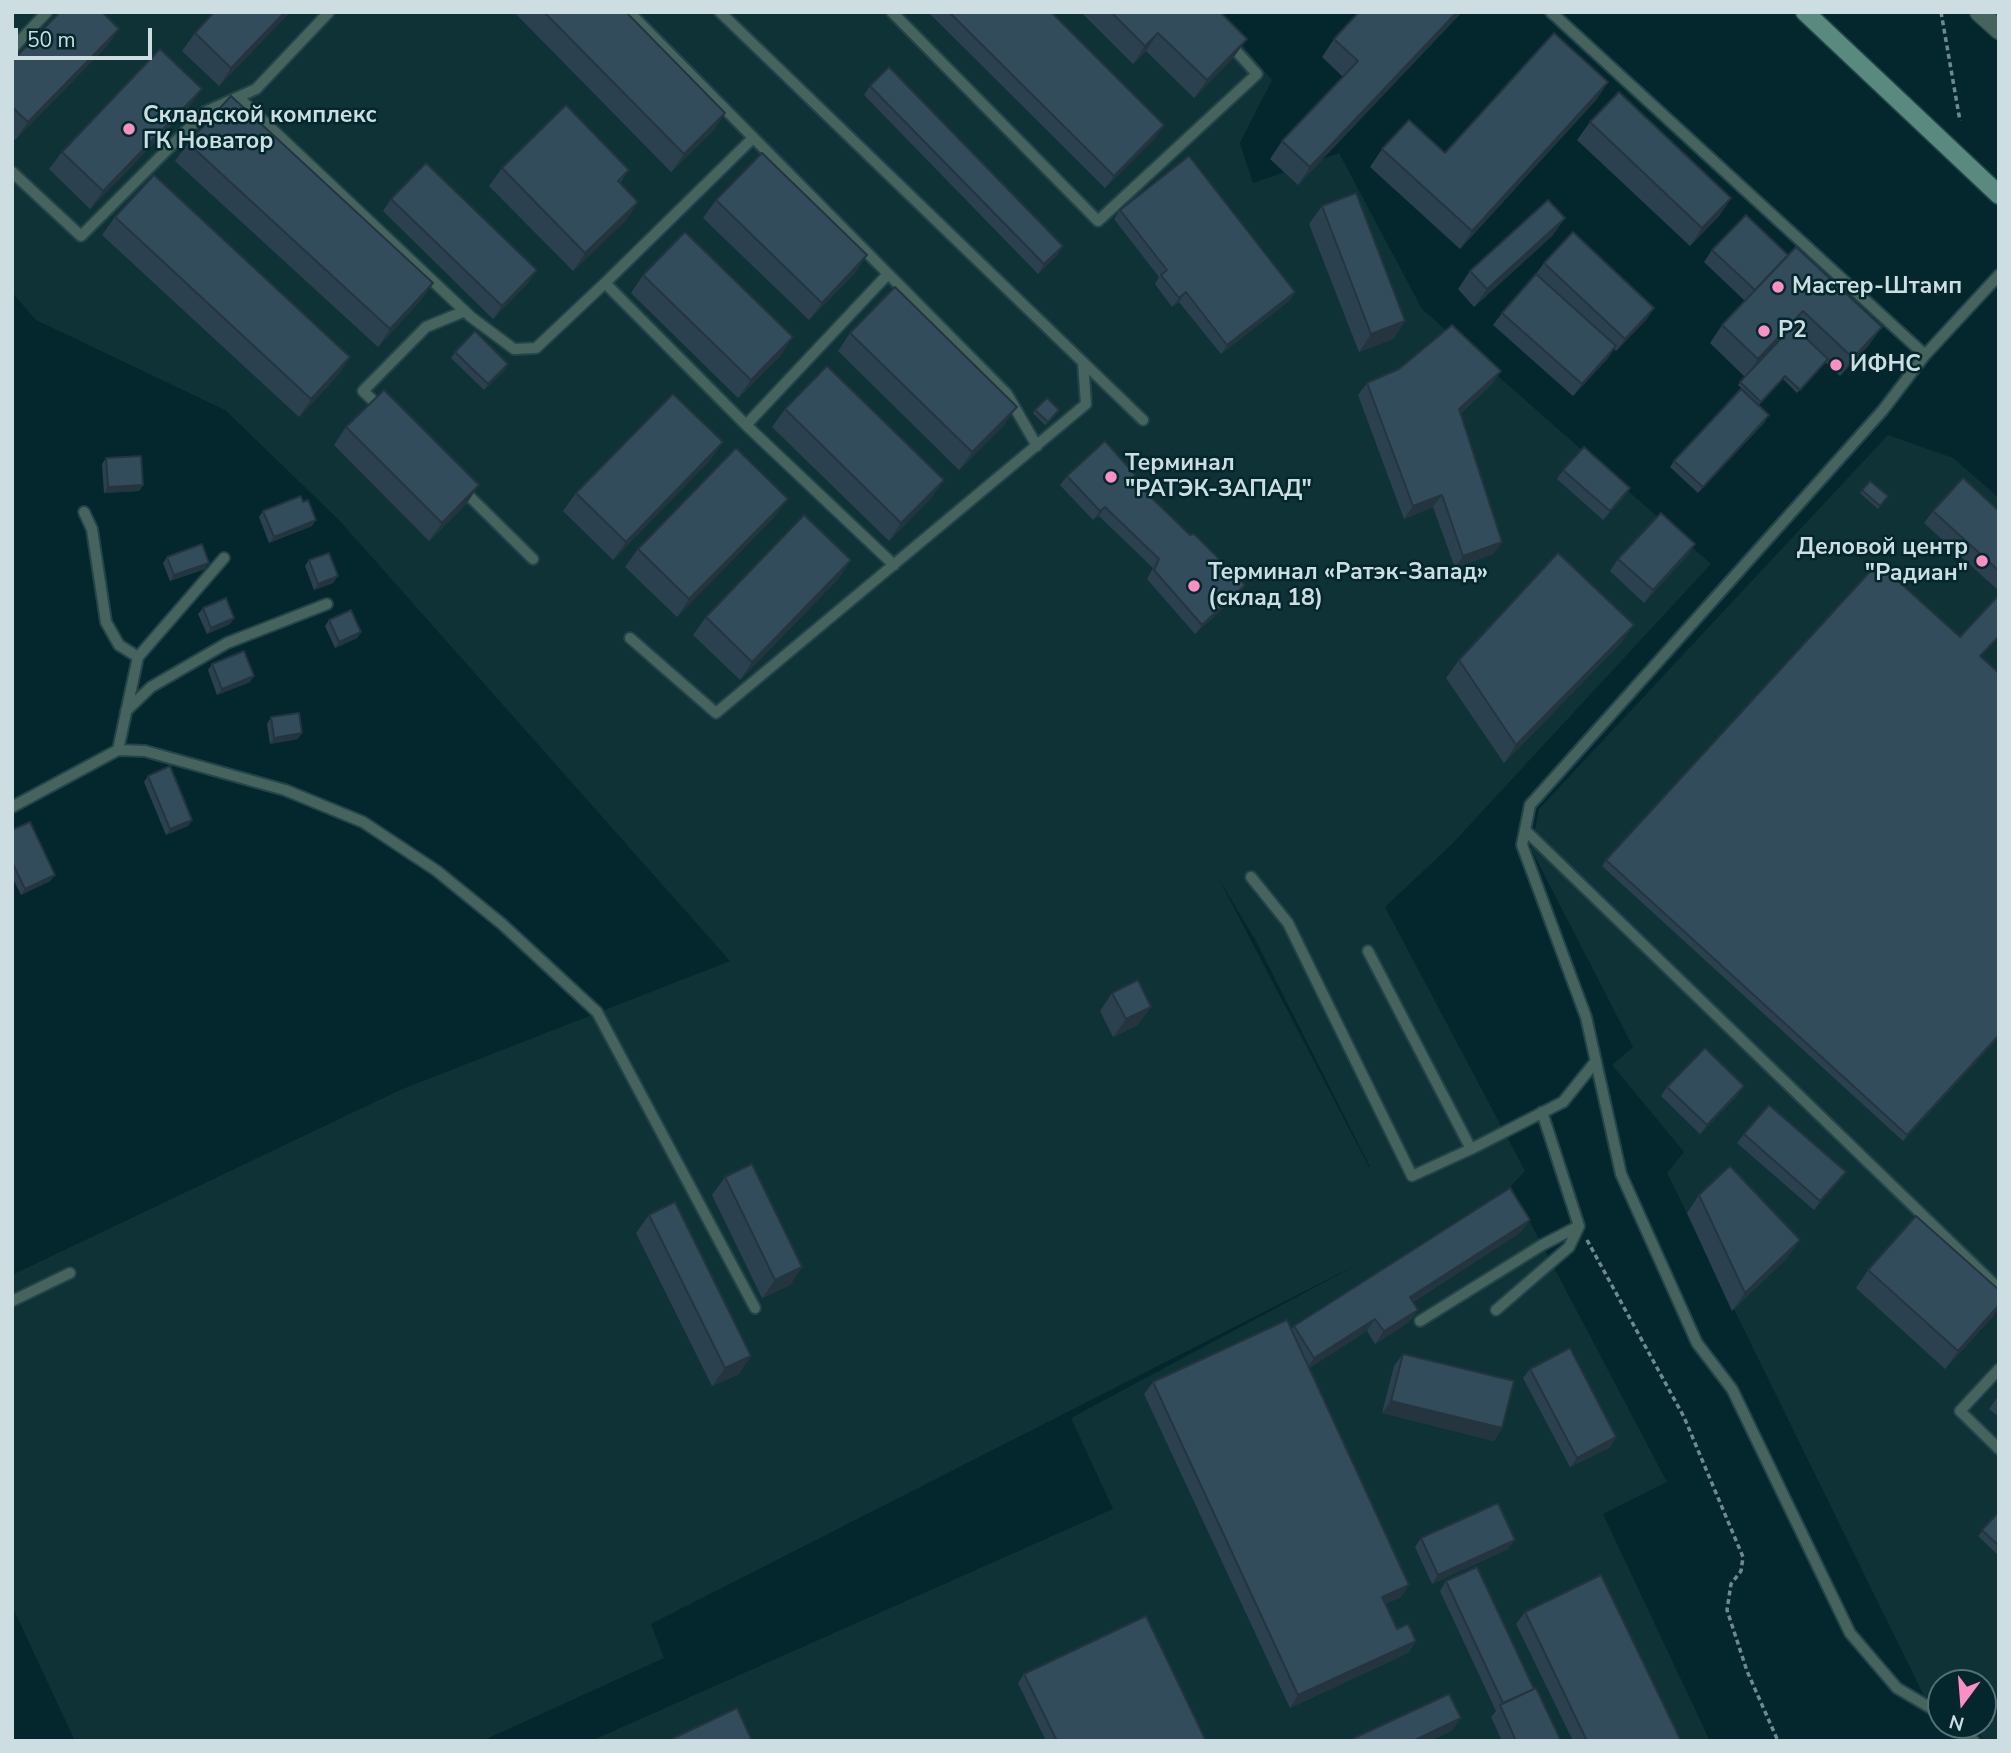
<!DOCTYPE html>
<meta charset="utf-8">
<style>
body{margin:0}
#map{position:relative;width:2011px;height:1753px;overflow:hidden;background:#03272c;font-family:"Nunito Sans",sans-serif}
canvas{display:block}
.frame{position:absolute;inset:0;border:14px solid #ccdee1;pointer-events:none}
.north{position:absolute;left:1927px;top:1669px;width:70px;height:70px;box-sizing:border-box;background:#03272c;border:2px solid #537074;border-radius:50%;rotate:196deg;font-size:19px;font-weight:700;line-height:28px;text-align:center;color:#ccdee1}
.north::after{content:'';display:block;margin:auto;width:24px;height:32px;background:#fc8fc3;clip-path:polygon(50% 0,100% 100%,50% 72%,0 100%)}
.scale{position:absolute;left:14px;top:28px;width:138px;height:32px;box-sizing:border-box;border:4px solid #ccdee1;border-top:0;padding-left:9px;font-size:21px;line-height:24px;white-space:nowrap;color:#ccdee1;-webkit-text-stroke:5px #03272c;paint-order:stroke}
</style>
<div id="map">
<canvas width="2011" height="1753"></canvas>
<div class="frame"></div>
<div class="north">N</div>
<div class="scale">50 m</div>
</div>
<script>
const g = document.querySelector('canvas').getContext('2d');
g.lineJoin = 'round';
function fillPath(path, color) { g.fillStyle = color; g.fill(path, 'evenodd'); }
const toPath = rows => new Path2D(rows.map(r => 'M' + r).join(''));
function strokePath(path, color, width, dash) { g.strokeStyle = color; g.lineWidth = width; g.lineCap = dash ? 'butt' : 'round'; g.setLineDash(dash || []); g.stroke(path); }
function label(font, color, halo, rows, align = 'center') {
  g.font = font + ' "Nunito Sans",sans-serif'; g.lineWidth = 5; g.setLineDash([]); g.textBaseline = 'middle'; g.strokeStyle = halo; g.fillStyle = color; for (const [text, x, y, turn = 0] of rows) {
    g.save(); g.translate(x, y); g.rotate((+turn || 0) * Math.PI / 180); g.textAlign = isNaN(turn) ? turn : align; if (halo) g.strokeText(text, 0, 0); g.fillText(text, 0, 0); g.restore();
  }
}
fillPath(toPath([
 [12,12,1214,12,1272,80,1240,143,1253,183,1339,153,1422,309,1711,564,1452,844,1385,907,1525,1171,1511,1186,1667,1482,1603,1514,1710,1741,591,1741,1113,1509,1071,1418,1360,1263,651,1624,664,1658,482,1741,75,1741,12,1606,12,1275,400,1090,730,961,339,520,225,410,36,320,12,292],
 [1220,881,1256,941,1370,1167,1369,1167],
 [1888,435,1953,458,1999,498,1999,1741,1983,1741,1976,1725,1983,1725,1983,1683,1941,1683,1941,1700,1924,1696,1667,1173,1684,1152,1612,1065,1633,1047,1531,849,1539,809]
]), '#0e3236');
const lane = toPath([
 [629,12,1007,394,1037,446],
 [720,12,1143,420],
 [892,12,1098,221,1257,74,1229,43],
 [1551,12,1925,355],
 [12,49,47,12],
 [238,97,471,317,514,349,536,348,605,283,753,138],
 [12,172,81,236,205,112,256,89,329,12],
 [605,283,746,425,894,565],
 [382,409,363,391,426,327,465,311],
 [746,425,888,274],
 [460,487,533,559],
 [84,512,92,529,106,622,119,645,138,657],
 [630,638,716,713,1086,404,1083,362],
 [126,711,151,687,227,643,327,604],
 [118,750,138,657,224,558],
 [12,807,118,750,145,751,285,790,363,822,437,871,502,924,597,1012,755,1308],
 [1525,830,1999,1289],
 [1251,877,1288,923,1412,1176,1471,1149,1563,1102,1596,1061],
 [1368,951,1471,1149],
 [12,1301,70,1273],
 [1496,1310,1569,1247,1579,1226,1542,1112],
 [1420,1321,1542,1245,1579,1226],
 [1999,1369,1960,1411,1999,1449],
 [1941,1714,1897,1688,1850,1633,1732,1389,1697,1343,1621,1174,1586,1017,1522,845,1530,805,1883,410,1925,355,1999,275],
 [1956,1725,1974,1741]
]);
const street = toPath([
 [1979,12,1999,30]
]);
const secondary = toPath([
 [1805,12,1999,195]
]);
strokePath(lane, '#234449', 14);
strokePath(street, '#234449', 21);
strokePath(secondary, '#234449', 21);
strokePath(toPath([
 [1941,12,1960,121],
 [1587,1240,1684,1417,1743,1557,1741,1571,1731,1584,1727,1610,1747,1671,1778,1741]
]), '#6f8a8e', 3.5, [5, 3.5]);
strokePath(lane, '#46645d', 10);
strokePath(street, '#46645d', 18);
strokePath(secondary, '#59897f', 18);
fillPath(toPath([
 [290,12,219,86,182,51,195,33],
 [514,12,626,12,725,113,713,131,671,172],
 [928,12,1051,12,1155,138,1105,188],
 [1081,12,1220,12,1234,57,1194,98,1146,51,1133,64],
 [1462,12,1298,185,1270,159,1282,141,1343,77,1322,57,1334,39],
 [119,29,106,47,15,140,12,137,12,61],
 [1608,82,1596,100,1460,249,1370,167,1382,149,1445,153],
 [870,86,1063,246,1057,255,1038,274,864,95],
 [189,107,90,209,49,169,62,152],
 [1590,122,1731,198,1719,216,1690,246,1577,140],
 [188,143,433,283,420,301,378,347,175,161],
 [502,168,629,170,620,183,638,202,626,220,573,271,489,186],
 [391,199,529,282,493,319,383,211],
 [716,200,855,273,809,320,703,218],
 [1322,206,1405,321,1393,339,1359,352,1309,224],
 [1120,210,1295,292,1289,301,1221,354,1179,302,1172,307,1155,284,1159,277,1114,219],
 [115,217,350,357,338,375,299,417,102,235],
 [1565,218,1552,236,1474,307,1458,289,1470,271],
 [1712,250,1869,345,1840,376,1825,362,1797,393,1783,379,1759,405,1738,385,1745,377,1710,343,1722,325,1745,301,1704,262],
 [1544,263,1654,308,1646,320,1616,351,1614,349,1608,358,1573,396,1493,325,1502,313,1535,275],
 [643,275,781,355,738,398,631,293],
 [850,333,1004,425,959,470,838,351],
 [455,352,508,364,504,371,484,390,451,358],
 [1399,369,1493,383,1461,413,1502,542,1493,554,1455,568,1433,507,1404,519,1358,395,1367,383],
 [785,409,944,480,931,498,889,541,772,427],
 [1035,410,1057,413,1045,425,1033,413],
 [1765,422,1698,493,1670,467,1674,461],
 [346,427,479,485,467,503,429,541,334,445],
 [723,442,710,460,613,560,563,511,576,493],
 [106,458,143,485,139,491,104,493,102,464],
 [1563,470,1624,497,1603,520,1557,479],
 [1067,476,1133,480,1238,594,1195,634,1147,579,1153,568,1099,516,1093,520,1060,485],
 [1870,481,1888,496,1878,509,1860,493],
 [263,511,312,526,269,543,259,517],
 [1933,511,1999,511,1999,591,1924,523],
 [775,516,677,617,625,567,638,549],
 [1695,544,1687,556,1644,603,1610,571,1618,559],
 [167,557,205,569,170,581,163,563],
 [309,560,333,583,314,590,305,566],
 [839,578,740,680,693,635,706,617],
 [203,608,234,618,230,624,207,634,198,614],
 [329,620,361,632,357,638,335,648,325,626],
 [1960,637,1981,657,1999,1037,1903,1141,1602,866,1606,860],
 [1621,643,1504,763,1446,678,1459,660],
 [212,664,250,682,217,695,208,670],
 [271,717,298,739,270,744,267,724],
 [148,776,192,820,188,826,166,835,144,782],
 [12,830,55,875,50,881,21,895,12,877],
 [1112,993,1138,1025,1113,1037,1100,1011],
 [1667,1087,1738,1095,1700,1134,1661,1096],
 [1744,1134,1839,1181,1814,1210,1737,1143],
 [725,1177,802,1267,790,1285,762,1298,712,1195],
 [1699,1195,1787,1258,1732,1311,1687,1213],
 [649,1215,739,1374,712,1386,636,1233],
 [1521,1232,1413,1302,1418,1310,1409,1322,1375,1344,1367,1331,1309,1368,1401,1597,1385,1604,1397,1629,1416,1641,1408,1653,1290,1708,1144,1394,1153,1382,1291,1330,1294,1326],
 [1868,1270,1994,1315,1945,1369,1856,1288],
 [1403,1354,1502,1428,1494,1441,1382,1413,1394,1366],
 [1530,1369,1616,1437,1610,1447,1570,1467,1523,1378],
 [1999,1395,1999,1417,1989,1409],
 [1999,1512,1999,1556,1978,1536],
 [1421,1538,1508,1549,1432,1584,1415,1547],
 [1446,1581,1534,1689,1561,1741,1502,1741,1491,1717,1496,1711,1440,1591],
 [1525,1612,1681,1741,1573,1741,1516,1624],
 [1024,1674,1206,1741,1046,1741,1018,1683]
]), '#2c414f');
fillPath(toPath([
 [285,12,290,12,219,86,231,68],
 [1457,12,1462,12,1298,185,1310,167],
 [119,29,106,47,15,140,28,122],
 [1158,33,1146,51,1133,64,1145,46],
 [1247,39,1234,57,1194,98,1207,80],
 [1608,82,1596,100,1460,249,1472,231],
 [202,89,189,107,90,209,103,191],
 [725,113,713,131,671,172,684,154],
 [1164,125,1155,138,1105,188,1114,176],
 [1731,198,1719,216,1690,246,1702,228],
 [638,202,626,220,573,271,585,253],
 [1565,218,1552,236,1474,307,1487,289],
 [1063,246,1057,255,1038,274,1044,264],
 [867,255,855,273,809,320,822,303],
 [537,270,529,282,493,319,502,306],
 [433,283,420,301,378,347,390,329],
 [1186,292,1179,302,1172,307,1179,298],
 [1295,292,1289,301,1221,354,1227,345],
 [1654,308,1646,320,1616,351,1625,339],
 [1803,311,1790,329,1746,377,1758,359],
 [1405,321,1393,339,1359,352,1371,334],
 [1882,327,1869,345,1840,376,1853,358],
 [793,337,781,355,738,398,751,380],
 [1616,346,1608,358,1573,396,1582,384],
 [350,357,338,375,299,417,311,399],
 [508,364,504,371,484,390,488,384],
 [1501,371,1493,383,1451,422,1459,409],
 [1017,407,1004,425,959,470,972,452],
 [1769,415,1765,422,1698,493,1703,487],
 [723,442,710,460,613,560,626,542],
 [944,480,931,498,889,541,901,523],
 [143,485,139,491,104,493,108,487],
 [479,485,467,503,429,541,442,523],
 [1630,488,1624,497,1603,520,1610,511],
 [1442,495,1433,507,1404,519,1413,506],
 [788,499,775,516,677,617,689,599],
 [1105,507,1099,516,1093,520,1100,511],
 [316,520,312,526,269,543,274,537],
 [1502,542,1493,554,1455,568,1463,556],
 [1695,544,1687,556,1644,603,1653,590],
 [851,560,839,578,740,680,752,662],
 [209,563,205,569,170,581,174,575],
 [338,576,333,583,314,590,318,584],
 [1245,585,1238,594,1195,634,1202,625],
 [234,618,230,624,207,634,211,628],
 [1634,625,1621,643,1504,763,1516,745],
 [361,632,357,638,335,648,339,642],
 [254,676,250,682,217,695,222,689],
 [302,733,298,739,270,744,274,738],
 [192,820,188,826,166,835,170,829],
 [55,875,50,881,21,895,25,889],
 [1151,1007,1138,1025,1113,1037,1126,1019],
 [1999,1035,1999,1037,1903,1141,1907,1135],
 [1744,1086,1738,1095,1700,1134,1707,1125],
 [1846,1172,1839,1181,1814,1210,1820,1201],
 [1530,1220,1521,1232,1401,1309,1410,1297],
 [1800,1240,1787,1258,1732,1311,1745,1293],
 [802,1267,790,1285,762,1298,775,1280],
 [1999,1305,1999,1308,1994,1315,1945,1369,1958,1351],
 [1418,1310,1409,1322,1375,1344,1384,1331],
 [1375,1319,1367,1331,1306,1370,1314,1358],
 [751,1356,739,1374,712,1386,725,1368],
 [1391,1401,1502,1428,1494,1441,1382,1413],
 [1616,1437,1610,1447,1570,1467,1577,1458],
 [1515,1540,1508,1549,1432,1584,1438,1575],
 [1409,1585,1401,1597,1373,1609,1382,1597],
 [1416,1641,1408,1653,1290,1708,1298,1695],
 [1461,1718,1452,1731,1430,1741,1413,1741]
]), '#243540');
const building = toPath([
 [60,12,102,12,119,29,28,122,12,107,12,61,60,12],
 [214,12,285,12,231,68,195,33,214,12],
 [544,12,626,12,725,113,684,154,544,12],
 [949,12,1051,12,1164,125,1114,176,949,12],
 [1111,12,1220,12,1247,39,1207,80,1158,33,1145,46,1111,12],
 [1359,12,1457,12,1310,167,1282,141,1358,61,1334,39,1359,12],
 [1554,33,1608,82,1472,231,1382,149,1409,120,1445,153,1554,33],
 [160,49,202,89,103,191,62,152,160,49],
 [889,67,1063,246,1044,264,870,86,889,67],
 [1619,92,1731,198,1702,228,1590,122,1619,92],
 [231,96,433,283,390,329,188,143,231,96],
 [566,105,629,170,618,181,638,202,585,253,502,168,566,105],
 [762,153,867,255,822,303,716,200,762,153],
 [1189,156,1295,292,1227,345,1186,292,1179,298,1161,275,1167,270,1120,210,1189,156],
 [426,163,537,270,502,306,391,199,426,163],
 [154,175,350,357,311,399,115,217,154,175],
 [1356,193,1405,321,1371,334,1322,206,1356,193],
 [1548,200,1565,218,1487,289,1470,271,1548,200],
 [1746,215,1788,255,1755,290,1712,250,1746,215],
 [685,232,793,337,751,380,643,275,685,232],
 [1573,232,1654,308,1625,339,1544,263,1573,232],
 [1796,247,1882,327,1853,358,1803,311,1758,359,1722,325,1796,247],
 [1536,274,1616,346,1582,384,1502,313,1536,274],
 [895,287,1017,407,972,452,850,333,895,287],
 [1452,325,1501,371,1459,409,1502,542,1463,556,1442,495,1413,506,1367,383,1399,369,1452,325],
 [1793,326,1828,359,1800,390,1785,376,1761,402,1740,382,1793,326],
 [475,331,508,364,488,384,455,352,475,331],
 [827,366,944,480,901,523,785,409,827,366],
 [1741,389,1769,415,1703,487,1674,461,1741,389],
 [384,390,479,485,442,523,346,427,384,390],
 [673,394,723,442,626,542,576,493,673,394],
 [1047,398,1059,410,1048,422,1035,410,1047,398],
 [1105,441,1135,475,1133,480,1190,535,1194,534,1245,585,1202,625,1154,570,1159,559,1105,507,1100,511,1067,476,1105,441],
 [1584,447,1630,488,1610,511,1563,470,1584,447],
 [736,448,788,499,689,599,638,549,736,448],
 [141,456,143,485,108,487,106,458,141,456],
 [1963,478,1999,511,1999,571,1933,511,1963,478],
 [1870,481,1888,496,1880,506,1862,490,1870,481],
 [301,496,303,502,308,500,316,520,274,537,263,511,301,496],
 [1661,513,1695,544,1653,590,1618,559,1661,513],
 [804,515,851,560,752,662,706,617,804,515],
 [202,544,209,563,174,575,167,557,202,544],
 [329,553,338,576,318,584,309,560,329,553],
 [1558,553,1634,625,1516,745,1459,660,1558,553],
 [1878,563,1960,637,1999,595,1999,636,1980,656,1999,673,1999,1035,1907,1135,1606,860,1878,563],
 [226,598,234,618,211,628,203,608,226,598],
 [351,610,361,632,339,642,329,620,351,610],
 [244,651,254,676,222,689,212,664,244,651],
 [299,713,302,733,274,738,271,717,299,713],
 [170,766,192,820,170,829,148,776,170,766],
 [30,822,55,875,25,889,12,862,12,830,30,822],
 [1138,980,1151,1007,1126,1019,1112,993,1138,980],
 [1705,1048,1744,1086,1707,1125,1667,1087,1705,1048],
 [1769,1105,1846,1172,1820,1201,1744,1134,1769,1105],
 [752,1164,802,1267,775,1280,725,1177,752,1164],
 [1730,1166,1800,1240,1745,1293,1699,1195,1730,1166],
 [1510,1188,1530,1220,1410,1297,1418,1310,1384,1331,1375,1319,1314,1358,1294,1326,1510,1188],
 [675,1202,751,1356,725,1368,649,1215,675,1202],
 [1916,1216,1999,1290,1999,1305,1958,1351,1868,1270,1916,1216],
 [1287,1320,1409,1585,1382,1597,1397,1629,1408,1624,1416,1641,1298,1695,1153,1382,1287,1320],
 [1570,1348,1616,1437,1577,1458,1530,1369,1570,1348],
 [1403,1354,1514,1381,1502,1428,1391,1401,1403,1354],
 [1498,1503,1515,1540,1438,1575,1421,1538,1498,1503],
 [1999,1512,1999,1546,1982,1530,1999,1512],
 [1477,1567,1534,1689,1503,1703,1446,1581,1477,1567],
 [1601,1575,1681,1741,1587,1741,1525,1612,1601,1575],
 [1146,1616,1206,1741,1057,1741,1024,1674,1146,1616],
 [1536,1688,1561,1741,1516,1741,1500,1705,1536,1688],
 [1449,1694,1461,1718,1413,1741,1348,1741,1449,1694],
 [737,1708,752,1741,668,1741,737,1708]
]);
fillPath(building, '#334c5c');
strokePath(building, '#243540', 2);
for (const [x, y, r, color] of [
 [129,129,7,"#fc8fc3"],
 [1778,287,7,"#fc8fc3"],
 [1764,331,7,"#fc8fc3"],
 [1836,365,7,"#fc8fc3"],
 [1111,477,7,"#fc8fc3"],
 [1982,561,7,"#fc8fc3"],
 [1194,586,7,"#fc8fc3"]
]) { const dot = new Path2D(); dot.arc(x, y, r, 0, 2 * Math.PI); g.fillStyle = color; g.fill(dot); strokePath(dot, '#03272c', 2.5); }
label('bold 23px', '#ccdee1', '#03272c', [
 ["Складской комплекс",143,116],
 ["ГК Новатор",143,142],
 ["Мастер-Штамп",1792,287],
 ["Р2",1778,331],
 ["ИФНС",1850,365],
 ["Терминал",1125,464],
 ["\"РАТЭК-ЗАПАД\"",1125,490],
 ["Деловой центр",1968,548,"right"],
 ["\"Радиан\"",1968,574,"right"],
 ["Терминал «Ратэк-Запад»",1208,573],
 ["(склад 18)",1208,599]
], 'left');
</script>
